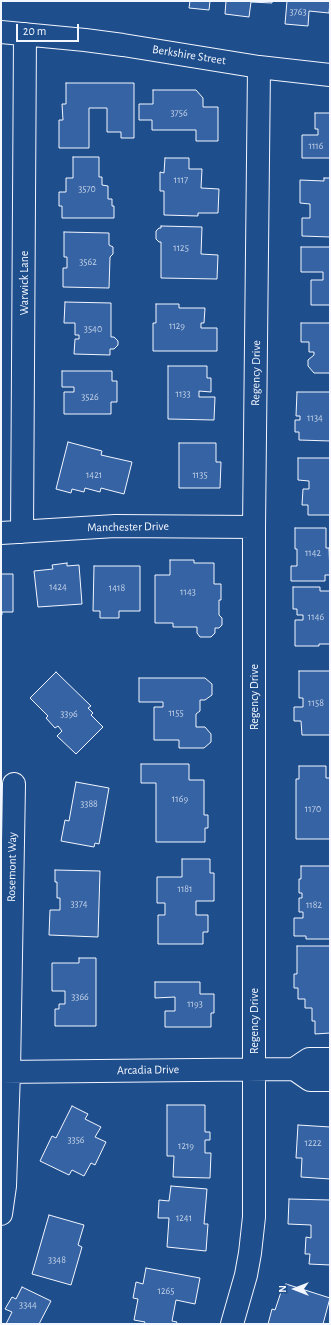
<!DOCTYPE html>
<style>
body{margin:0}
#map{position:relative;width:331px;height:1325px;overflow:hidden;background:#1f4e8c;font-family:"Alegreya Sans",sans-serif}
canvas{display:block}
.frame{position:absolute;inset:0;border:2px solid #f2f6ff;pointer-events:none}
.north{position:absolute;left:275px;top:1269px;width:40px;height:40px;-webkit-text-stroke:3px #1f4e8c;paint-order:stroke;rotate:270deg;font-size:11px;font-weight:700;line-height:16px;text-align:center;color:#f2f6ff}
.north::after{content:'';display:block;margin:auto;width:14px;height:18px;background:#f2f6ff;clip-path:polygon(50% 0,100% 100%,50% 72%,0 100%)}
.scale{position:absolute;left:16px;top:24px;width:63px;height:18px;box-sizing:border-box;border:2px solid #f2f6ff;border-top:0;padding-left:5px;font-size:12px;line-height:14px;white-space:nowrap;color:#f2f6ff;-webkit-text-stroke:3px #1f4e8c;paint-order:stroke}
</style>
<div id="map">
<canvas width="331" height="1325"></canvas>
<div class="frame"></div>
<div class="north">N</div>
<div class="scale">20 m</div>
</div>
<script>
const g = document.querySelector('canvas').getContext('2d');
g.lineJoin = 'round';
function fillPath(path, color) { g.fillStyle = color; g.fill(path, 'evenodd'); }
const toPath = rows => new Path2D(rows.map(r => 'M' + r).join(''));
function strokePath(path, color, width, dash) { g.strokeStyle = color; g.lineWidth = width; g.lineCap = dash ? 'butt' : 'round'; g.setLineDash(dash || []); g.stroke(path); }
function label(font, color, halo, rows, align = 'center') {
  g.font = font + ' "Alegreya Sans",sans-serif'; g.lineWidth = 3; g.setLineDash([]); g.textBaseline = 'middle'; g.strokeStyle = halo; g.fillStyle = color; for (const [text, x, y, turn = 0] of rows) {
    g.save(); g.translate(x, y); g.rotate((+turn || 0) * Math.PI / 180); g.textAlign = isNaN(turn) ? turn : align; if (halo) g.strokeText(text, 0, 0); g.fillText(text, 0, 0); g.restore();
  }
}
const building = toPath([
 [190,1,210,1,209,10,189,8,190,1],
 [226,1,272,1,272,3,251,2,249,17,225,14,226,1],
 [287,1,330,1,329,13,309,11,308,26,285,24,287,1],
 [66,83,134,83,134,138,121,138,121,132,107,132,107,108,89,108,89,148,59,148,59,120,63,120,62,104,66,104,66,83],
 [153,90,196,90,203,98,203,107,218,107,218,141,196,141,196,130,152,130,152,120,139,120,139,104,153,104,153,90],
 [315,113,330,113,330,158,302,158,302,135,318,135,318,129,315,129,315,113],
 [73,157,99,157,99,177,102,177,102,185,108,186,108,199,112,199,112,206,114,206,114,218,62,218,62,206,59,206,59,192,66,192,66,178,73,178,73,157],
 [165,158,189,158,189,169,202,169,201,188,219,189,218,213,198,213,198,216,164,215,164,191,160,191,160,172,164,173,165,158],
 [324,178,330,178,330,237,302,236,302,218,310,218,310,204,300,203,300,180,324,181,324,178],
 [161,226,202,227,201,254,218,255,217,279,161,278,161,242,159,242,156,239,156,231,159,228,161,228,161,226],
 [64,232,109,233,109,245,113,247,113,254,110,257,109,288,63,287,63,268,67,268,67,257,64,257,64,232],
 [301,247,330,247,330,305,311,305,311,280,323,280,323,272,301,272,301,247],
 [65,302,111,303,111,337,114,337,118,341,118,345,114,349,110,349,110,355,74,354,75,339,79,339,79,335,75,335,75,323,64,323,65,302],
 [156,304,179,304,179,308,205,308,204,323,201,323,201,328,217,328,217,351,153,351,153,323,156,323,156,304],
 [301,323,330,323,330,373,314,373,308,366,308,360,314,355,314,352,309,352,309,342,301,342,301,323],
 [168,366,207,366,207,378,211,378,211,392,199,391,199,397,215,397,214,420,168,419,168,366],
 [62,371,112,371,112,381,117,381,117,402,111,402,111,414,64,414,64,392,74,392,74,387,62,387,62,371],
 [297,392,330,392,330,441,299,440,299,432,295,432,295,420,300,420,300,416,296,416,297,392],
 [68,442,102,451,101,455,132,462,124,494,101,488,100,492,85,488,84,492,72,489,71,493,56,489,68,442],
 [179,443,216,443,216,462,221,462,220,488,179,488,179,443],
 [298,458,330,458,330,515,308,515,308,505,302,505,303,489,309,489,309,481,298,480,298,458],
 [295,528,326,528,326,548,329,548,330,575,325,575,325,581,291,581,291,566,297,566,297,549,295,549,295,528],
 [170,560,194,560,194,563,214,563,214,584,221,584,221,600,219,600,219,615,222,618,222,625,219,628,215,628,215,633,211,637,200,637,197,633,197,627,173,627,173,623,155,623,155,575,170,575,170,560],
 [67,563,67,566,79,565,82,604,38,607,34,571,53,569,52,565,67,563],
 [94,566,140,566,140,611,119,611,119,618,100,618,100,611,93,611,94,566],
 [1,574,13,574,13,612,2,612,2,615,1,615,1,574],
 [293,587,320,587,320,591,330,591,330,644,319,644,319,646,295,646,295,620,303,620,303,615,297,615,297,609,293,609,293,587],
 [299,671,330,671,330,735,302,735,301,721,294,721,294,707,303,707,303,698,299,698,299,671],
 [56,672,91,706,88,708,93,713,91,715,103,727,76,754,57,736,62,731,58,726,55,728,46,718,48,716,30,698,56,672],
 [139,678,205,678,212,684,212,695,205,700,200,700,200,711,196,714,196,727,205,727,211,734,211,742,204,748,179,748,179,740,154,740,154,707,163,707,163,702,139,702,139,678],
 [141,764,189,764,189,780,204,780,204,815,208,815,208,828,205,828,205,842,156,842,156,783,141,783,141,764],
 [299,766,326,766,326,778,330,778,330,839,296,839,296,779,299,779,299,766],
 [76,782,109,788,99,844,95,843,94,847,61,841,65,820,69,821,76,782],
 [182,859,210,859,210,873,214,873,214,901,196,901,196,915,208,915,208,932,203,932,203,944,158,944,158,915,165,915,165,903,157,903,157,877,182,877,182,859],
 [301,866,330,866,330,939,306,939,306,936,294,936,294,918,303,918,303,912,299,912,299,898,302,898,302,893,299,893,299,879,301,879,301,866],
 [55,870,100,871,98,937,49,935,50,910,60,910,60,898,57,898,57,882,55,882,55,870],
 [297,946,330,946,330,1033,315,1034,315,1021,312,1021,312,1008,305,1008,305,999,298,999,298,988,294,988,294,974,297,974,297,946],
 [79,958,96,958,96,1026,55,1026,55,1009,59,1009,59,1004,65,1004,65,991,52,991,52,963,79,963,79,958],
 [155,982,200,982,200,994,214,994,214,1013,211,1013,211,1027,165,1027,165,1011,175,1011,175,997,155,998,155,982],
 [167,1105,205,1105,205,1132,210,1132,210,1140,205,1140,205,1153,211,1153,210,1178,173,1177,174,1156,167,1156,167,1105],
 [72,1106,88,1114,85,1119,101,1127,95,1137,106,1142,95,1165,91,1163,84,1176,72,1170,69,1175,40,1161,52,1136,56,1138,72,1106],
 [298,1125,330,1127,330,1179,301,1177,302,1158,296,1158,298,1125],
 [171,1186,207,1189,204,1224,208,1224,206,1251,167,1247,169,1218,158,1218,159,1200,169,1201,171,1186],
 [289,1199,330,1200,330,1265,309,1264,310,1254,305,1254,306,1237,311,1238,311,1225,288,1224,289,1199],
 [49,1215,84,1225,78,1245,82,1247,71,1285,32,1274,49,1215],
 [146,1268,200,1278,195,1304,176,1300,172,1321,177,1322,176,1324,144,1324,145,1322,134,1320,138,1299,133,1298,136,1282,143,1284,146,1268],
 [286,1284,330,1298,323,1324,268,1324,272,1309,275,1310,281,1292,284,1293,286,1284],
 [22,1287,51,1301,39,1324,6,1324,12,1312,5,1309,12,1297,16,1299,22,1287]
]);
fillPath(building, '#3563a3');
strokePath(building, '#f2f6ff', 1);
const minor = toPath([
 [1,32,85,40,123,45,259,67,330,75],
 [22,532,25,34],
 [1,533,115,526,254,527],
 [294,1069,310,1080,330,1080],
 [1,1072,294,1069,309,1059,330,1059],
 [1,1214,5,1186,9,1072,14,784],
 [232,1324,246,1275,250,1253,254,1217,254,527,259,67]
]);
strokePath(minor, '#f2f6ff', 24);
strokePath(minor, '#1f4e8c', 22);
label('10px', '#c3d1e8', null, [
 ["3763",298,12],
 ["3756",179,113],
 ["1116",316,146],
 ["1117",181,180],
 ["3570",87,189],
 ["1125",181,248],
 ["3562",88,262],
 ["1129",177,326],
 ["3540",93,329],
 ["1133",183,394],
 ["3526",90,397],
 ["1134",315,418],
 ["1421",94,475],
 ["1135",200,475],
 ["1142",313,553],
 ["1424",58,587],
 ["1418",117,588],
 ["1143",188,592],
 ["1146",316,617],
 ["1158",316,703],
 ["1155",176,713],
 ["3396",69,714],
 ["1169",180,799],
 ["3388",89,804],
 ["1170",313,809],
 ["1181",185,889],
 ["3374",79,904],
 ["1182",314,905],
 ["3366",80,997],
 ["1193",195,1004],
 ["3356",76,1140],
 ["1222",313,1143],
 ["1219",186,1146],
 ["1241",184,1218],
 ["3348",57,1260],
 ["1265",166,1291],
 ["3344",28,1305]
]);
label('12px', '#f2f6ff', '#1f4e8c', [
 ["Berkshire Street",189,55,9],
 ["Warwick Lane",24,283,-90],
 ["Regency Drive",256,373,-89],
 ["Manchester Drive",128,527,-1],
 ["Regency Drive",254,697,-90],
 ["Rosemont Way",12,867,-89],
 ["Regency Drive",254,1021,-90],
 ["Arcadia Drive",148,1070,-1]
]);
</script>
